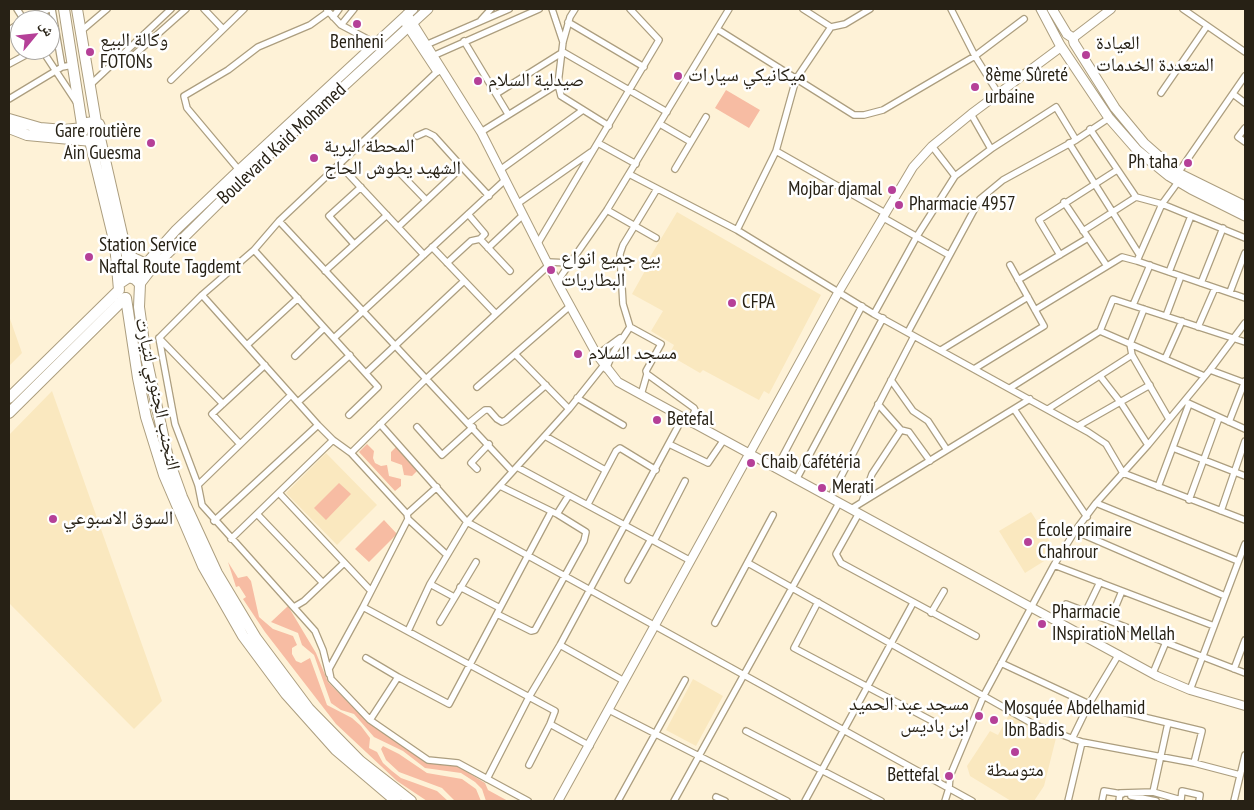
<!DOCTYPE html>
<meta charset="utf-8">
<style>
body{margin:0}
#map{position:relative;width:1254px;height:810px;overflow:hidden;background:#fef2d7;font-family:"PT Sans Narrow","Noto Naskh Arabic",sans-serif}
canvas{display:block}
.frame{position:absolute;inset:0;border:10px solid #272115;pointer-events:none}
.north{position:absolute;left:10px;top:10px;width:50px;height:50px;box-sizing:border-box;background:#fff;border:1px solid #a9a6a1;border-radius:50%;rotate:62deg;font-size:14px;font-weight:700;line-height:20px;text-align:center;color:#272115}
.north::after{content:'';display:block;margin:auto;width:18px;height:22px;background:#b54098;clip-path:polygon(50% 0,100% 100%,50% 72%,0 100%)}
</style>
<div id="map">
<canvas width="1254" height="810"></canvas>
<div class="frame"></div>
<div class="north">ش</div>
</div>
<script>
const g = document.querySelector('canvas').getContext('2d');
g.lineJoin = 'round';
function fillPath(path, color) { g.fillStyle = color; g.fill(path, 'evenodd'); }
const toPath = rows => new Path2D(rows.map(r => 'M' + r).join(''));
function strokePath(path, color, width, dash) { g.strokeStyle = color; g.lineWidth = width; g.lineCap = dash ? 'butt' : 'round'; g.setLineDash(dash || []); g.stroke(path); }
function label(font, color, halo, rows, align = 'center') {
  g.font = font + ' "PT Sans Narrow","Noto Naskh Arabic",sans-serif'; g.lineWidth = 5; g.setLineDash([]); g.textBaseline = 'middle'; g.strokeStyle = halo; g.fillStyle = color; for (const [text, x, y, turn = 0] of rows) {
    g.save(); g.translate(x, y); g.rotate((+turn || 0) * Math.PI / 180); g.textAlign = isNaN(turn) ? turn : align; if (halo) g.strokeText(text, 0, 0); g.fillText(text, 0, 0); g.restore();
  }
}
fillPath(toPath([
 [677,212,821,295,769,394,764,391,759,400,703,370,700,373,669,355,674,345,651,331,663,311,632,294,646,269,644,267],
 [9,316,22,353,9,366],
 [52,391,162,701,134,729,9,603,9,435],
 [326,453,377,505,337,545,286,493],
 [1031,512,1057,553,1025,573,999,531],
 [693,679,723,696,696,746,666,730],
 [1010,713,1056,738,1044,786,1034,801,1011,801,970,776,967,766,990,731,998,735]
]), '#fae8bf');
fillPath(toPath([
 [726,90,760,110,749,128,715,108],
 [367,444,374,451,373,458,375,463,381,466,387,465,389,476,401,479,401,486,395,491,359,452],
 [396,447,418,470,412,476,404,475,402,465,391,461,391,452],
 [339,483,351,494,326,520,314,508],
 [384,520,397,534,369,562,355,549],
 [228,562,238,578,247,576,251,581,259,617,273,629,293,636,297,645,292,648,292,654,296,661,301,663,310,658,327,705,352,718,361,726,370,738,369,748,377,752,383,763,392,771,401,778,437,791,448,801,427,801,397,781,336,724,265,632,243,599,246,597,239,586,236,587],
 [288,606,316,653,328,682,370,724,426,762,454,764,485,783,488,790,508,801,486,801,482,789,475,782,461,773,425,768,403,751,374,737,354,714,341,710,331,703,314,655,302,645,298,633,271,622],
 [383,746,399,754,427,773,462,779,476,789,481,801,455,801,442,788,399,772,386,760,381,749]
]), '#f7bca3');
const street = toPath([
 [17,9,24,20],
 [52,9,62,67],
 [204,9,223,29],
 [552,9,563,42],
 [575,9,570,17,563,42,558,84,561,96,609,126],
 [803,9,831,27],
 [951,9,975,56,1024,19],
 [1183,9,1245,52],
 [327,10,341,25,375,43],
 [333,17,339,9],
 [26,20,49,9],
 [481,20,491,9],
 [568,22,644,67],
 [341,25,354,9],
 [717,29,854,115,864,115,883,110,975,56,998,93],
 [9,30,20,23],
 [80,32,107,9],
 [464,41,508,114],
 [428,44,509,9],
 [42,50,77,103],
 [122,55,133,56,186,9],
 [435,55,539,9],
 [9,64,35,50],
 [171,80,244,9],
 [89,86,171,9],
 [1161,93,1207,26],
 [496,94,563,52,667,112],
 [1233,94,1245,103],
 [9,99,62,67,73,65],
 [971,114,991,149],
 [660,124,691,142],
 [1245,128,1238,137,1245,142],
 [1090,129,1136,197,1162,204,1245,238],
 [481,132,558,84],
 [417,136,426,132,434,136,462,167],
 [598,143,636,164],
 [1069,143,1139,254],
 [932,146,955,176],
 [776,151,885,213],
 [339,164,424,255],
 [396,169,426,200],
 [675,169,706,117],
 [239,170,187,108,184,96,228,70,258,47,310,25,328,12],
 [500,170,583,110],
 [629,174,737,230,874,314,1088,432,1106,444,1123,473,1245,520],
 [1064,202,1107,266],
 [517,204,591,152],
 [607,210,656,238],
 [468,214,485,234,480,239,510,271],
 [882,217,949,255],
 [279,221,512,471],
 [398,227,462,167,489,196],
 [737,230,776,151,796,79,831,27,845,24,870,9],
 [1083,231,1136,197],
 [538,243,659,40,630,9],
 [354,244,329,216,361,187],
 [432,247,496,314],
 [488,248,523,215],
 [254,250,378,387,349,415],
 [1060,255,1039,220,1117,170],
 [1137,261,1245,298],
 [548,262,570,263],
 [447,263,471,241,480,239],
 [325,271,387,215],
 [1169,272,1191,216],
 [1018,280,1088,238],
 [557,282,607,210,729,9],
 [1201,283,1223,228],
 [1230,292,1245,253],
 [202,295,318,425,333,440,351,453,407,514,408,519,447,555],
 [1133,305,1150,265],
 [1035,310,1122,257,1137,261,1162,204,1178,182,1178,173,1245,76],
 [874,314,917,236,955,176,991,149,1056,107,1076,140],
 [1166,316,1181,276],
 [630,327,661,344,646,371,647,374,694,408,695,410,690,423],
 [1198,327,1215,288],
 [1100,331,1113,299,1245,342],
 [908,332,980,199,1003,180,1076,140,1109,118],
 [159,338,175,424,198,485,202,505,315,631,323,650,329,674],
 [334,338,505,180],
 [247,345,298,298],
 [941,350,1028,297],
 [515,354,569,409],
 [597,355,620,338],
 [1132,355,1169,419],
 [295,356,324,328],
 [1165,359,1182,321],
 [606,369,613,353,630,327,623,304,620,254,623,245,657,189],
 [974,369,1044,326,1010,265],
 [1210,370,1245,383],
 [366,373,464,281],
 [1100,376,1121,403,1148,445],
 [891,380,913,411,928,421,947,450],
 [477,387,570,306],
 [1010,388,1100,331,1204,376],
 [641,395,647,374],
 [577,398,623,425],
 [298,402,350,355],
 [1188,403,1245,429],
 [223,404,159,338,202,295,254,250,279,221,439,70],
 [878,404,901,430,909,432,930,461],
 [1014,409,1087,517],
 [1048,409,1132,355,1130,344,1144,309],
 [1229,422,1245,381],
 [469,423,485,410,489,410,497,419,502,422,506,420,546,385],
 [380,424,467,522,972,801],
 [1078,426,1150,385],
 [417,427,442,455,473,427],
 [545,436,605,470],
 [240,444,212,414,265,365],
 [669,444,708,463,723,441],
 [1173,448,1245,476],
 [351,453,427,378,549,265],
 [517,467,691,561],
 [477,469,471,463,489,444],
 [776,469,862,306],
 [796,480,883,318],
 [198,485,291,395],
 [1158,487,1189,404],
 [279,493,371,591],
 [830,498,914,336],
 [1189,500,1219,418],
 [862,502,872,474,901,430],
 [1096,503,1238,561],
 [588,504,616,451,620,448,656,470],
 [851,509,1030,399],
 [1221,511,1245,441],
 [859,513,836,554,841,563,976,636],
 [257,514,323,583],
 [407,514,437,487],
 [557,514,569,495],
 [408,519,363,607,555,711,550,724,529,765],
 [214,521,318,425],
 [1075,531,1225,596],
 [231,539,333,440],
 [654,541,685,481],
 [748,563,1035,725,1082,742,1194,763,1240,775],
 [1054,565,1214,626],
 [628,580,651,539],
 [430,584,454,597],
 [460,587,500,608],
 [818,602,794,648,934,722],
 [294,607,304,601,344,563],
 [363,607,329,669,331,679,370,720,428,760,458,763,528,801],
 [1086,611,1100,582],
 [931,613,944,591],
 [497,614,531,631,535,630,584,541,586,532,557,514,500,486],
 [1110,620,1122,591],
 [1057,621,1066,604,1245,673],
 [440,622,476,562],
 [715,623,773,515],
 [408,631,430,584,467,522,569,409,604,365],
 [560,645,624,681],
 [366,658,398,677],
 [1001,663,1089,704,1202,731,1194,763],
 [1234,669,1245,640],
 [1153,673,1166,642],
 [1190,690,1245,544],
 [609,710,787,801],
 [370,720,398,677,449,704,551,512],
 [550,724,590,746],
 [746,731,881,801],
 [1072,739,1089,704,1119,654],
 [487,779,529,697,560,645,682,419],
 [1153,792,1168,723],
 [1131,796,1156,801],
 [716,797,725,801],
 [618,801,685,680],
 [674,801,839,503],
 [805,801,913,603],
 [945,801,949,788,950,776,984,695,1054,565,1075,531,1096,503,1148,445,1210,370,1245,323],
 [1068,801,1082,742],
 [1102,801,1104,791,1122,794],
 [1119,801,1120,793,1153,792,1181,800,1182,791,1200,795,1199,801],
 [1234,801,1245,755]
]);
const secondary = toPath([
 [407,14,481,132,557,282,597,355,618,382,1157,676,1190,690,1245,706],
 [406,24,437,71],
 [1073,38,1111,9],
 [558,801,838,293,913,167,932,146,971,114,1061,47]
]);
const primary = toPath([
 [1041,9,1060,45,1109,118,1137,150,1169,176,1191,189,1245,216],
 [1052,9,1067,34],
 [1067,34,1073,38,1074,43,1115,108,1144,143,1178,173,1245,206],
 [133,278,176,230,239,170,413,9],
 [140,284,150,271,246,176,428,9]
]);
const highway = toPath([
 [64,9,83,131],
 [77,9,96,122],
 [9,119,40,128,64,130,83,128,87,123,93,122,99,124,102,133,100,138,92,141,27,135,9,128],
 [100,138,132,278],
 [125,249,133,258,146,264],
 [120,283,129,277,135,279,140,284,139,307,146,357,168,458,182,497,217,573,256,638,309,709,360,761,411,801],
 [126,298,138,378,146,417,164,475,203,566,243,636,286,694,336,750,396,801],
 [9,398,119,290,115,244,90,141],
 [9,413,125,298]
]);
strokePath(street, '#ac9e7f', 8);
strokePath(secondary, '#ac9e7f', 10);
strokePath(primary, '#ac9e7f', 11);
strokePath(highway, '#ac9e7f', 12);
strokePath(street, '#fff', 5.5);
strokePath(secondary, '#fff', 8);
strokePath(primary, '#fff', 9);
strokePath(highway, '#fff', 10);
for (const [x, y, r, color] of [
 [357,24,5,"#b54098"],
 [90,52,5,"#b54098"],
 [1086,55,5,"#b54098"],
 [678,76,5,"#b54098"],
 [478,81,5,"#b54098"],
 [975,87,5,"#b54098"],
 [151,143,5,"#b54098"],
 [314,158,5,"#b54098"],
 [1188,163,5,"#b54098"],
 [892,190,5,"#b54098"],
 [899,205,5,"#b54098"],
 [89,257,5,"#b54098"],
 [551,270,5,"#b54098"],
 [732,303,5,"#b54098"],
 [578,354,5,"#b54098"],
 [657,420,5,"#b54098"],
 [751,463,5,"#b54098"],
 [822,488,5,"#b54098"],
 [53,519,5,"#b54098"],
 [1028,542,5,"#b54098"],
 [1042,624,5,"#b54098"],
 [979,716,5,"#b54098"],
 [994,720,5,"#b54098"],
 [1015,752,5,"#b54098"],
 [949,776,5,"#b54098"]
]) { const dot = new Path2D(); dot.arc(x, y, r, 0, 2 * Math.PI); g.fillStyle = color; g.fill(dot); strokePath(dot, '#fff', 2); }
label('19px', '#272115', '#fff', [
 ["وكالة البيع",100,41],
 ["FOTONs",100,63],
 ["Benheni",357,43,"center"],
 ["العيادة",1096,44],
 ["المتعددة الخدمات",1096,66],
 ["ميكانيكي سيارات",688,76],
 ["8ème Sûreté",985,76],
 ["urbaine",985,98],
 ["صيدلية السلام",488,81],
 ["Gare routière",141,132,"right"],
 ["Ain Guesma",141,154,"right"],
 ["المحطة البرية",324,147],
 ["الشهيد يطوش الحاج",324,169],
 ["Ph taha",1178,163,"right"],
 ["Mojbar djamal",882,190,"right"],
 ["Pharmacie 4957",909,205],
 ["Station Service",99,246],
 ["Naftal Route Tagdemt",99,268],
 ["بيع جميع انواع",561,259],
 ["البطاريات",561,281],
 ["CFPA",742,303],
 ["مسجد السلام",588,354],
 ["Betefal",667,420],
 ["Chaib Cafétéria",761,463],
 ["Merati",832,488],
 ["السوق الاسبوعي",63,519],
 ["École primaire",1038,531],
 ["Chahrour",1038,553],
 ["Pharmacie",1052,613],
 ["INspiratioN Mellah",1052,635],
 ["مسجد عبد الحميد",969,705,"right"],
 ["ابن باديس",969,727,"right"],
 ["Mosquée Abdelhamid",1004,709],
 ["Ibn Badis",1004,731],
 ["متوسطة",1015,771,"center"],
 ["Bettefal",939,776,"right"]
], 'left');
label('19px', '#272115', '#fff', [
 ["Boulevard Kaid Mohamed",282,144,-43],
 ["التجنب الجنوبي لتيارت",157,394,78]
]);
</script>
